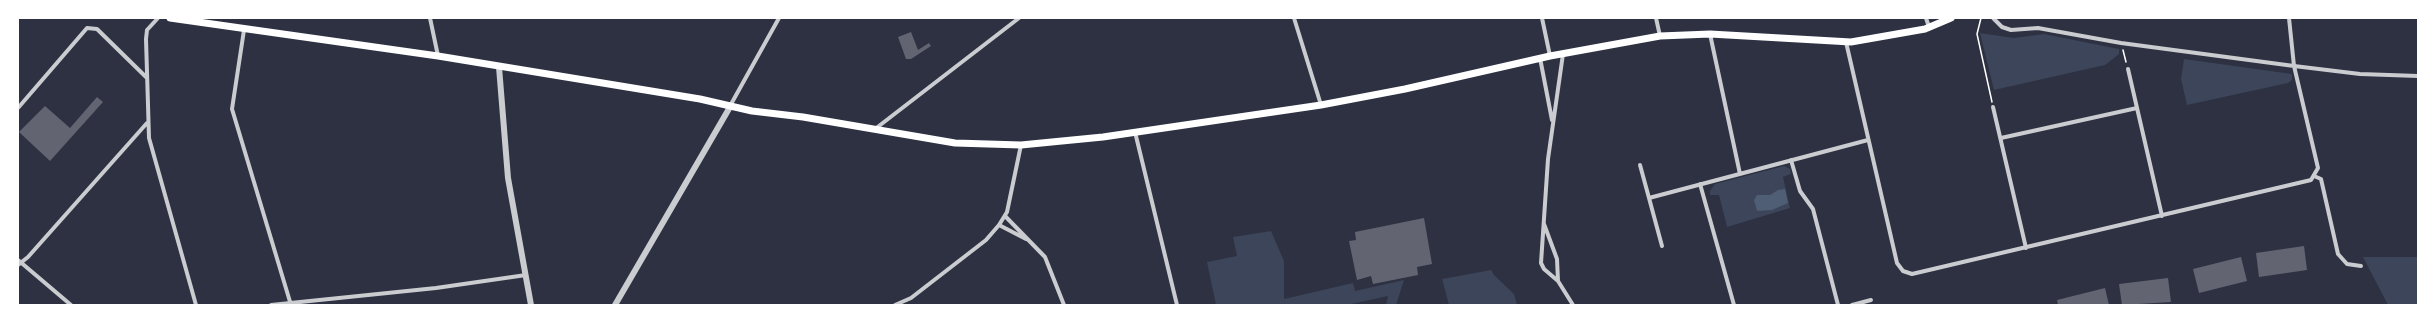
<!DOCTYPE html>
<style>
body{margin:0}
#map{position:relative;width:2436px;height:323px;overflow:hidden;background:#2d3142;font-family:Lora,serif}
canvas{display:block}
.frame{position:absolute;inset:0;border:19px solid #fff;pointer-events:none}
</style>
<div id="map">
<canvas width="2436" height="323"></canvas>
<div class="frame"></div>
</div>
<script>
const g = document.querySelector('canvas').getContext('2d');
g.lineJoin = 'round';
function fillPath(path, color) { g.fillStyle = color; g.fill(path, 'evenodd'); }
const toPath = rows => new Path2D(rows.map(r => 'M' + r).join(''));
function strokePath(path, color, width, dash) { g.strokeStyle = color; g.lineWidth = width; g.lineCap = dash ? 'butt' : 'round'; g.setLineDash(dash || []); g.stroke(path); }
fillPath(toPath([
 [1980,33,2014,38,2044,34,2119,49,2119,54,2105,65,1994,90],
 [2184,59,2292,74,2292,80,2288,83,2187,105,2181,79],
 [1784,166,1790,169,1791,174,1783,177,1790,208,1727,227,1719,195,1710,195,1710,191,1715,184],
 [1271,231,1284,261,1284,299,1353,283,1355,291,1404,280,1396,305,1386,305,1388,296,1347,305,1216,305,1207,262,1237,256,1233,237],
 [2363,257,2418,257,2418,305,2388,305],
 [1491,270,1494,275,1514,294,1517,305,1449,305,1442,279]
]), '#3c4559');
fillPath(toPath([
 [1785,189,1788,203,1772,210,1757,211,1754,200,1757,195,1770,195,1778,190]
]), '#4f5d75');
fillPath(toPath([
 [911,32,918,50,929,43,931,46,911,59,906,59,898,37],
 [97,97,103,102,50,161,19,132,45,106,70,128],
 [1424,218,1432,264,1417,267,1418,275,1373,284,1371,276,1357,280,1349,241,1356,240,1355,232],
 [2304,246,2307,270,2259,277,2256,253],
 [2241,257,2247,281,2199,293,2193,269],
 [2168,278,2171,302,2122,305,2119,284],
 [2105,288,2109,305,2058,305,2057,300]
]), '#626471');
strokePath(toPath([
 [1981,18,1977,34,1992,102],
 [2123,50,2126,62]
]), '#fff', 1.5);
strokePath(toPath([
 [158,18,147,30,146,39,149,138,196,305],
 [430,18,438,56],
 [1294,18,1321,105],
 [1542,18,1550,56],
 [1656,18,1660,36],
 [1926,18,1929,27],
 [1993,18,2002,27,2011,30,2038,28,2121,43,2294,66,2360,74,2418,76],
 [244,30,232,109,291,305],
 [1710,34,1740,174],
 [1846,42,1897,263,1903,271,1912,274,2311,180,2318,168,2294,66,2289,18],
 [1563,54,1548,159,1541,263,1544,269,1558,281,1573,305],
 [1540,58,1552,120],
 [2128,69,2162,216],
 [730,106,779,18],
 [1993,107,2026,248],
 [18,108,87,28,97,29,146,77],
 [875,129,1019,18],
 [1135,132,1177,305],
 [2001,138,2137,108],
 [1791,160,1800,191,1813,209,1838,305],
 [1640,165,1649,198],
 [2314,176,2321,179,2338,254,2347,264,2361,266],
 [1700,184,1734,305],
 [1005,216,1045,257,1064,305],
 [1544,224,1557,259,1558,281],
 [999,225,1026,239],
 [1662,246,1649,198,1868,140],
 [18,260,71,305],
 [18,265,28,257,147,123],
 [271,305,436,288,526,275],
 [895,305,911,298,986,240,999,225,1007,212,1021,145],
 [1852,305,1871,300]
]), '#caccd0', 4);
strokePath(toPath([
 [499,67,508,178,531,305],
 [615,305,730,107]
]), '#caccd0', 6);
strokePath(toPath([
 [170,18,438,56,700,99,752,111,803,117,955,143,1021,145,1103,137,1321,105,1405,89,1550,56,1660,36,1710,34,1851,42,1925,29,1951,18]
]), '#fff', 7);
</script>
